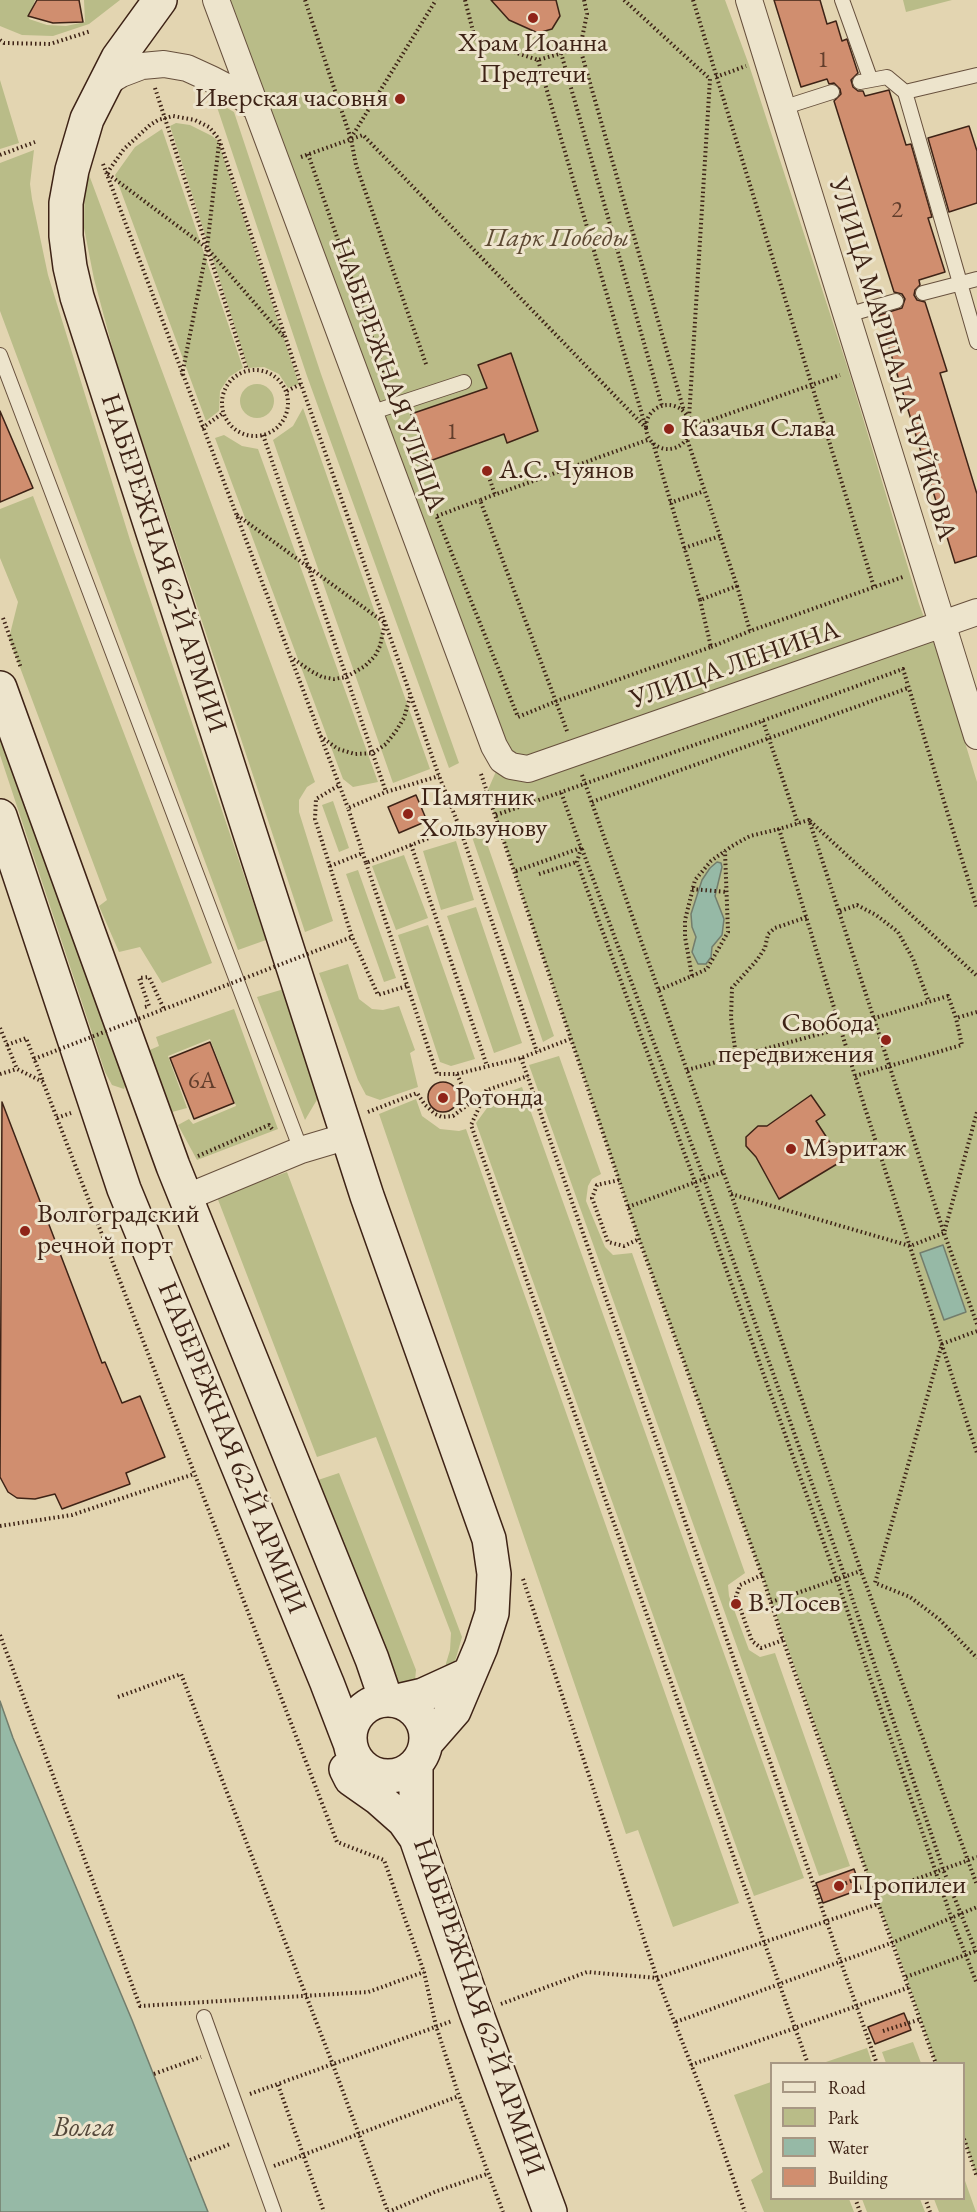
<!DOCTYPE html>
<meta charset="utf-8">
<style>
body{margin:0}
#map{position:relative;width:977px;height:2212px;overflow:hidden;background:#e3d5b1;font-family:"EB Garamond",serif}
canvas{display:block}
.legend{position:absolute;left:770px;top:2062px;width:195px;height:138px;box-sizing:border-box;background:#ede4cc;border:2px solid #a79783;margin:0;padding:8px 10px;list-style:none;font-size:18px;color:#3e2316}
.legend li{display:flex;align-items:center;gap:12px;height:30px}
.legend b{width:30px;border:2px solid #a79783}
</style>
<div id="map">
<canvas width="977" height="2212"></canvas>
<ul class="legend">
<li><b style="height:8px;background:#ede4cc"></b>Road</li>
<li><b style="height:16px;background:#b9bc88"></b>Park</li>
<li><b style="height:16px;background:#96b9a6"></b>Water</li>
<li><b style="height:16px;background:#d08e6f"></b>Building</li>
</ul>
</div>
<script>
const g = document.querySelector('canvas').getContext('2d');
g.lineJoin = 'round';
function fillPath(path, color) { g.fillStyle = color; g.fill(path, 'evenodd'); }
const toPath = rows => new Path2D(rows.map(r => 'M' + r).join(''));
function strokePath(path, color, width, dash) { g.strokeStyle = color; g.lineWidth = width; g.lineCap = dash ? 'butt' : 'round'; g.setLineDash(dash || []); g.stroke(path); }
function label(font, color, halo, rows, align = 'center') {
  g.font = font + ' "EB Garamond",serif'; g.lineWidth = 6; g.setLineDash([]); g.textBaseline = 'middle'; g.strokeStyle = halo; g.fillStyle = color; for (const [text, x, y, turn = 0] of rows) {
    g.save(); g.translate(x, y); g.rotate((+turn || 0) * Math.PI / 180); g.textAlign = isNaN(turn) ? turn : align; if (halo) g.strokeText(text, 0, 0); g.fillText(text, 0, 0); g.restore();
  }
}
fillPath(toPath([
 [0,0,35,0,29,19,47,25,66,26,85,22,84,0,120,0,89,24,53,36,22,35,0,26],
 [216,0,725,0,749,65,849,372,919,604,940,660,977,782,977,2177,964,2139,964,2064,936,2063,894,1942,878,1904,762,1575,639,1239,487,792,501,760],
 [903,0,952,0,906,12],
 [0,80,19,143,0,149],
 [215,101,234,112,321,374,459,763,449,768,307,376],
 [176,123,190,125,212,136,218,141,299,384,288,388,279,374,264,367,248,368,170,126],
 [162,129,243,368,229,377,220,391,219,411,206,421,115,175,135,147],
 [34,150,30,184,32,199,48,275,130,540,266,940,238,950,0,311,0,163],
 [85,164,315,782,307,787,299,800,299,812,333,921,305,932,117,365,94,279,84,228],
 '240 401a17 17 0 1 1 34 0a17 17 0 1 1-34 0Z',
 [303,408,430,769,393,783,273,440,293,426],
 [224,435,242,446,258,449,378,782,353,787,343,779,215,438],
 [33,496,212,963,162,983,140,947,119,952,99,906,107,900,9,638,18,602,0,558,0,509],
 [0,728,128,1077,124,1089,112,1085,105,1072,0,755],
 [333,801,349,848,339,852,322,805],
 [482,829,554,1036,543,1042,471,834],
 [456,841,474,900,441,910,423,851],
 [404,855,428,918,396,930,372,866],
 [358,870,396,978,384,982,346,874],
 [476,907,522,1043,494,1053,447,916],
 [428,925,475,1059,451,1066,440,1062,398,935],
 [348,964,359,999,372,1009,383,1010,399,1006,415,1050,410,1053,418,1087,380,1100,366,1095,358,1080,319,973],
 [284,989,317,1087,318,1098,305,1120,257,997],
 [234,1009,278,1129,197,1160,178,1125,189,1119,193,1124,236,1106,210,1039,168,1056,187,1108,172,1112,167,1099,163,1101,145,1052,159,1046,156,1037],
 [559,1056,601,1174,592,1179,588,1186,586,1201,605,1247,613,1255,632,1253,745,1573,728,1585,729,1596,749,1650,760,1657,775,1653,850,1866,819,1876,529,1065],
 [522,1087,804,1878,754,1896,476,1123,495,1097],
 [416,1099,422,1116,440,1129,459,1131,466,1129,739,1903,673,1927,638,1830,626,1834,379,1114],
 [287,1172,462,1637,452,1672,444,1670,450,1650,451,1633,376,1437,317,1457,217,1197],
 [339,1473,416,1670,415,1681,404,1686,398,1681,318,1480],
 [913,2042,921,2063,886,2063,882,2052],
 [867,2048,872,2063,823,2063],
 [771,2082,772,2198,849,2199,854,2212,764,2212,751,2180,763,2172,734,2095],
 [964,2178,976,2212,939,2212,934,2199,964,2198],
 [862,2199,920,2199,925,2212,867,2212]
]), '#b9bc88');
const water = toPath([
 [717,862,721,863,722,867,715,896,724,919,722,935,712,947,711,957,706,964,698,964,692,952,696,937,692,927,691,914,702,880,710,868,717,862],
 [943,1245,966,1312,944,1320,920,1253,943,1245],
 [0,1701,13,1738,132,2020,208,2212,0,2212,0,1701]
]);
fillPath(water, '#96b9a6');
strokePath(water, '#737d6c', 1.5);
const building = toPath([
 [37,0,79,0,83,22,53,23,28,16,37,0],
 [491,0,556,0,560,16,552,29,538,33,509,20,491,0],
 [774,0,820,0,827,24,836,21,842,41,847,39,858,73,851,80,853,87,858,91,863,91,865,96,889,90,906,145,911,144,932,217,928,218,945,272,919,280,920,285,915,290,914,295,917,300,925,302,947,371,940,373,977,494,977,556,955,563,879,315,902,308,905,299,902,294,894,292,834,101,841,94,840,89,834,83,829,84,827,79,801,87,774,0],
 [969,126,977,151,977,203,949,212,928,138,969,126],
 [511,353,538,431,507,443,504,434,427,462,411,414,487,388,478,365,511,353],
 [0,411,33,488,0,502,0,411],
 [416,795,427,821,399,833,388,807,416,795],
 [210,1042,234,1103,194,1119,170,1058,210,1042],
 '428 1097a15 15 0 1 1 30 0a15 15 0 1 1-30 0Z',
 [811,1095,825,1115,816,1121,842,1161,779,1199,756,1157,746,1146,746,1137,758,1126,767,1126,811,1095],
 [2,1102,102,1363,105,1362,122,1403,140,1396,165,1457,126,1473,130,1484,62,1509,55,1494,35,1499,17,1498,8,1492,0,1477,2,1102],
 [854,1869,861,1889,823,1903,816,1883,854,1869],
 [904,2013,911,2030,875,2044,868,2027,904,2013]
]);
fillPath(building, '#d08e6f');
strokePath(building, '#3e2316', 1.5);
const lane = toPath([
 [842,0,870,78],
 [977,75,905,92,977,342],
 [860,82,887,77,905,92],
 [782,108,832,92],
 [923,293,977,279],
 [847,315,896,301],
 [0,355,301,1150],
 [370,413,464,382],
 [204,2017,274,2212]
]);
const street = toPath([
 [216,0,494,746,502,760,511,766,528,769,977,612],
 [749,0,977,736],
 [103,85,121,74,142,66,164,64,187,68,211,79,236,92,257,109],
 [185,1198,301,1150,348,1136]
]);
const secondary = toPath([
 [160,0,118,58,87,119,72,170,66,203,66,236,70,267,77,297,367,1196,489,1539,494,1574,492,1613,481,1647,454,1711,426,1743],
 [0,688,173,1166,372,1659,386,1700],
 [0,816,124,1189,327,1683,350,1743],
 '350 1738a38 38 0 1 1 76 0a38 38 0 1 1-76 0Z',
 [397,1701,423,1695,469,1674],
 [416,1764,416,1838,476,2012,550,2212],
 [346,1769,351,1779,378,1798,404,1821,416,1838]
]);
strokePath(lane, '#67503d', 16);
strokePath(street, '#67503d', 28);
strokePath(secondary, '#3e2316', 36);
strokePath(toPath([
 [305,0,351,139,356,165,427,367],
 [465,0,475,39,538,60,580,48,587,14,584,0],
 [624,0,710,79,689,418],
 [693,0,874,587],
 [0,40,4,43,50,44,91,31],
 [580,48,684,411],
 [561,53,662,406],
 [716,77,746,66],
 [155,88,247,370],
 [351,138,436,0],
 [308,154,390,389],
 [0,155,35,142],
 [301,157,363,135,646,428,538,60],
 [103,164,348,808],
 [107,173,124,149,150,125,158,120,173,116,195,120,209,127,219,139,301,384,439,776,459,826,366,863,348,808,386,792,439,776],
 [108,174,207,248,284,337],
 '222 403a33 33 0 1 1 66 0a33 33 0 1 1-66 0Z',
 [182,375,207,248,219,143],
 [287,391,301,384],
 '646 427a22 22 0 1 1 44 0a22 22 0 1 1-44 0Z',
 [691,427,840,375],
 [202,428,223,413],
 [263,435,386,792],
 [653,443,700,600,737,586,687,439],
 [487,471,495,495],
 [670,503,704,491],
 [237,515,385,623,380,646,375,656,365,666,346,677,334,679,322,677,311,671,292,658],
 [437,516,480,500],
 [437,517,518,717,557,701,711,647,700,600],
 [684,548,720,536],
 [737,586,750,631,903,577],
 [3,618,21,668],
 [711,647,750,631],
 [763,721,798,824],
 [567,731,480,500,650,439],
 [320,736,338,749,355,754,373,753,386,744,396,731,404,718,410,697],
 [481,774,639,1239,762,1575,783,1640,936,2064],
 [582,775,731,1194,861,1571,977,1885],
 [338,786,316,799,315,819,352,937,378,995,407,986],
 [592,802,908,688],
 [450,803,487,792],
 [496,815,751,725,903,669,977,908],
 [810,821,977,976],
 [459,826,537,1052],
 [411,845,487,1066],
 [581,848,577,862,695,1182,837,1580,951,1917,977,1984],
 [582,849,704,1178,845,1577,943,1869,977,1954],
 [366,863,437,1074,457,1074,521,1058,570,1039],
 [330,866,363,853],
 [516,871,581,848,561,792],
 [539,874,577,862],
 [692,889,727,892],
 [840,911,857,905,876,915,898,932,913,959,929,1002],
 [692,976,707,969,728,932,725,851],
 [659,990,692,976,685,937,685,920,695,880,711,861,732,846,750,836,779,829],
 [145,1007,149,1006,139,978,149,977,164,1009],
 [0,1028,17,1069,43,1082,337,1842,384,1860,424,1972,436,2026,459,2096,503,2212],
 [7,1045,26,1038,43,1081],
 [736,1056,731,1018,732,988,757,960,765,948,768,934,775,928,807,917],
 [521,1058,877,2064],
 [687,1070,842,1028,948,996,956,1018,977,1012],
 [0,1074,17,1069],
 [457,1074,470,1104],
 [855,1076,962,1045,956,1018],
 [487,1090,471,1125,808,2064],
 [368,1112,417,1093,425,1105,435,1114,442,1117,453,1116,487,1090,528,1076],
 [57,1118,71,1113],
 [198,1156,269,1125,272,1129],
 [619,1180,597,1185,592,1198,608,1242,624,1246,639,1239],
 [731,1194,910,1246,944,1233,977,1112],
 [628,1207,723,1172],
 [977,1324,944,1233,809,820,779,829,864,1105,977,1453],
 [977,1331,942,1344,875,1583,910,1597,939,1619,977,1658],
 [0,1526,72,1515,194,1474],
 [762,1575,740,1585,736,1597,752,1641,761,1648,783,1640],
 [523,1579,657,1978,706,2102,745,2212],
 [771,1602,861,1571],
 [118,1697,181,1674,333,2065,388,2212,437,2191,487,2174],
 [833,1888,869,1874],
 [875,1894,977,1857],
 [906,1977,976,1951],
 [501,2004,587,1972,657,1978,878,1904],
 [676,2022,894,1942,977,1907],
 [883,2031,921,2019],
 [691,2065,910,1987],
 [154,2074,201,2057],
 [278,2085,324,2212],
 [250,2094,452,2021],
 [964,2139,977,2177],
 [190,2160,230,2144],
 [274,2166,459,2096],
 [855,2198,860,2212],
 [925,2198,930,2212]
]), '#3e2316', 4, [1.5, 3]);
strokePath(lane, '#ede4cc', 14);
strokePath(street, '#ede4cc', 26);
strokePath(secondary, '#ede4cc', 33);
strokePath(toPath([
 [34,1059,352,937],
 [0,1635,140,2006,368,1992,424,1972]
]), '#3e2316', 4, [1.5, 3]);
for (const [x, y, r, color] of [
 [533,18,6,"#8f2418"],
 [400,99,6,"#8f2418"],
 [669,429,6,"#8f2418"],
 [487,471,6,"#8f2418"],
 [408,814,6,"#8f2418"],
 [886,1040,6,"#8f2418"],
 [443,1098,6,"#8f2418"],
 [791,1149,6,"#8f2418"],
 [25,1231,6,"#8f2418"],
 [736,1604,6,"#8f2418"],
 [839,1886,6,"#8f2418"]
]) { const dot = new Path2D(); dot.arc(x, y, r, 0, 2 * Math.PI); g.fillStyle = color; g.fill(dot); strokePath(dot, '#ede4cc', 2); }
label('24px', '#623e2c', null, [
 ["1",823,60],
 ["2",897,210],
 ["1",452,432],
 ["6А",202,1081]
]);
label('27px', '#3e2316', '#ede4cc', [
 ["Храм Иоанна",533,44,"center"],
 ["Предтечи",533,75,"center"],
 ["Иверская часовня",388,99,"right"],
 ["Казачья Слава",681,429],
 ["А.С. Чуянов",499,471],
 ["Памятник",420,798],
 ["Хользунову",420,829],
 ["Свобода",874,1024,"right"],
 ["передвижения",874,1055,"right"],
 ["Ротонда",455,1098],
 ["Мэритаж",803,1149],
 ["Волгоградский",37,1215],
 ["речной порт",37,1246],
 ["В. Лосев",748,1604],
 ["Пропилеи",851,1886]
], 'left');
label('italic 27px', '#5d4932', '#ede4cc', [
 ["Парк Победы",557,239]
]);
label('27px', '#3e2316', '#ede4cc', [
 ["УЛИЦА МАРШАЛА ЧУЙКОВА",892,359,73],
 ["НАБЕРЕЖНАЯ УЛИЦА",388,375,70],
 ["НАБЕРЕЖНАЯ 62-Й АРМИИ",163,563,72],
 ["УЛИЦА ЛЕНИНА",735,665,-19],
 ["НАБЕРЕЖНАЯ 62-Й АРМИИ",231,1448,68],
 ["НАБЕРЕЖНАЯ 62-Й АРМИИ",478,2007,71]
]);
label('italic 28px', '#54483a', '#ede4cc', [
 ["Волга",84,2128]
]);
</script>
